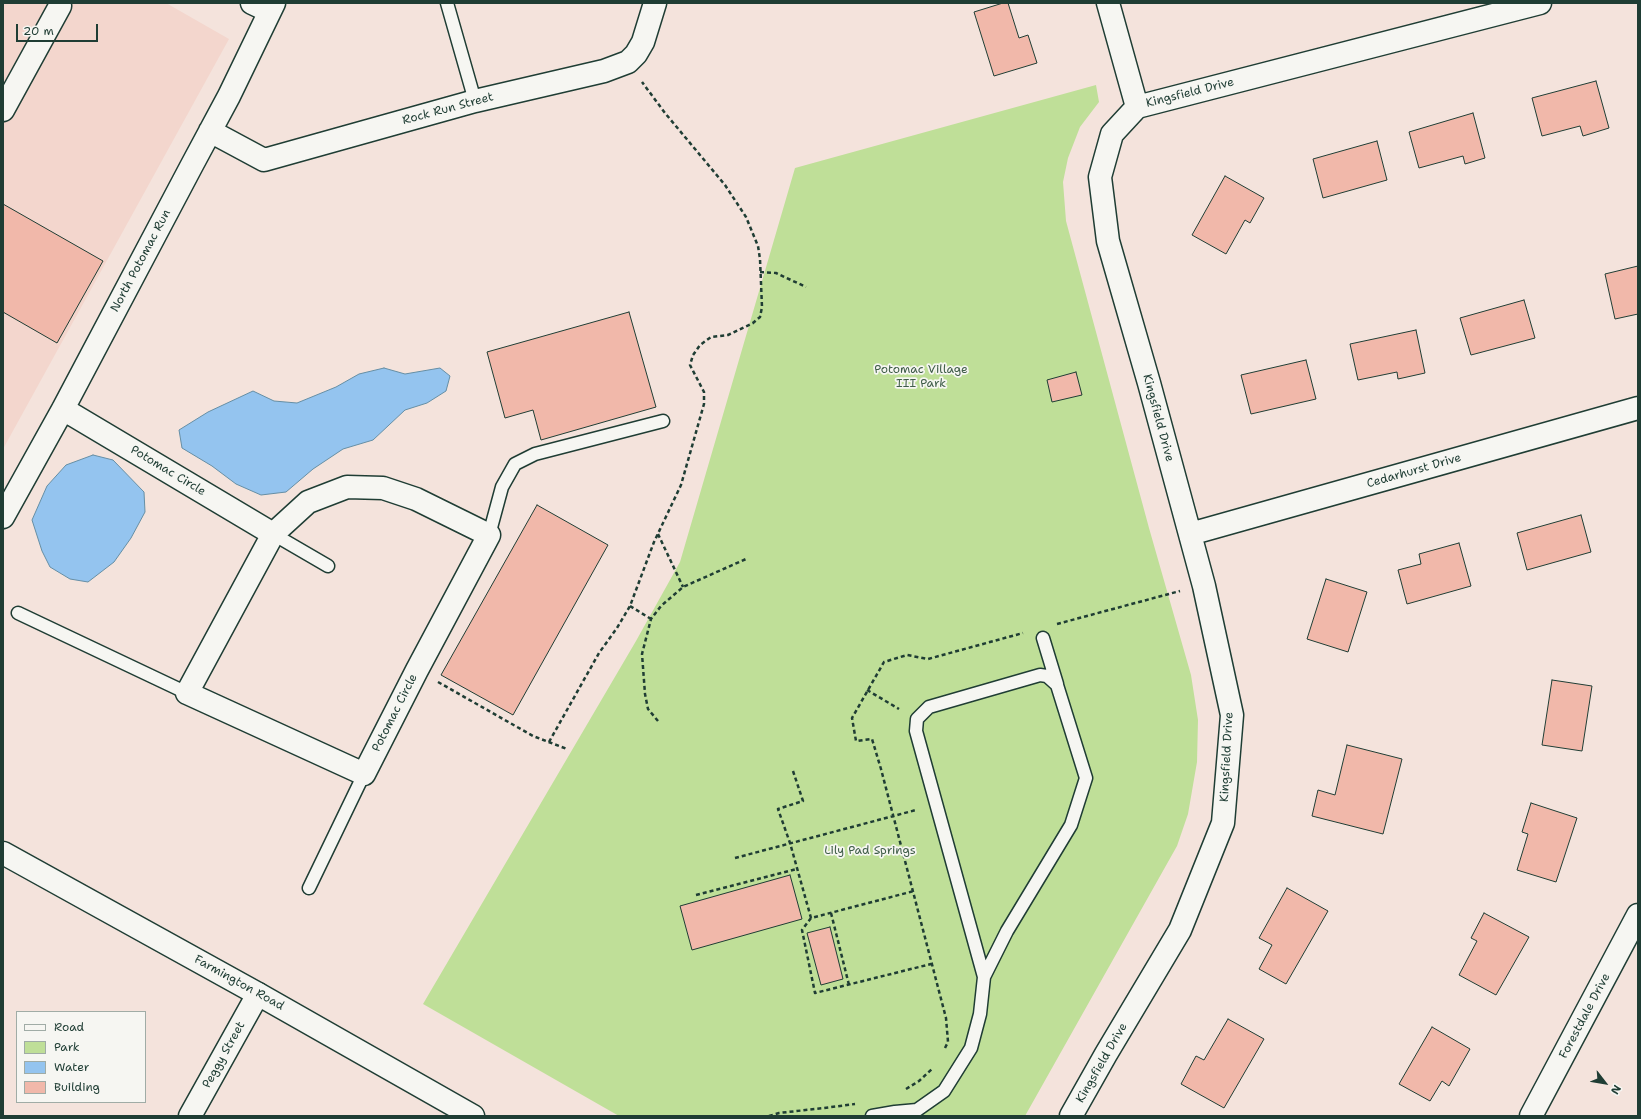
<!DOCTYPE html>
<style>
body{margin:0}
#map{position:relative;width:1641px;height:1119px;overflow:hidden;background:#f4e3dc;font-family:"Shantell Sans",sans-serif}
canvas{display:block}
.frame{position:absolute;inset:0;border:4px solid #1f3d34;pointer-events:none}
.legend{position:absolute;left:16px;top:1011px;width:130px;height:92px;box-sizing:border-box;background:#f6f6f2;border:1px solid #a0aca6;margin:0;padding:5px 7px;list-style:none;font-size:12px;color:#1f3d34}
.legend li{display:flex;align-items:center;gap:8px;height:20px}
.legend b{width:20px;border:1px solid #a0aca6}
.north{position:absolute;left:1585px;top:1063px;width:40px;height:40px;-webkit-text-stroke:3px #f6f6f2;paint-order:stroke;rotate:121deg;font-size:11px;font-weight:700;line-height:16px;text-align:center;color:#1f3d34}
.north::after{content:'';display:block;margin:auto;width:14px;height:18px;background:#1f3d34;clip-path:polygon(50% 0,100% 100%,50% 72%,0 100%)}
.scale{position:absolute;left:16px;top:24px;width:82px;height:18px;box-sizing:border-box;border:2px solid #1f3d34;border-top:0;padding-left:5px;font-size:12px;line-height:14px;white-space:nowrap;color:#1f3d34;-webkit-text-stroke:3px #f6f6f2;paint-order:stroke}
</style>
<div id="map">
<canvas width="1641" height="1119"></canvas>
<div class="frame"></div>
<ul class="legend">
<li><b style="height:5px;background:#f6f6f2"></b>Road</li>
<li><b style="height:11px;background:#bfdf98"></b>Park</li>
<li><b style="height:11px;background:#94c4ef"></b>Water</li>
<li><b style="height:11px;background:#f1b8aa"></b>Building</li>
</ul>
<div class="north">N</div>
<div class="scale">20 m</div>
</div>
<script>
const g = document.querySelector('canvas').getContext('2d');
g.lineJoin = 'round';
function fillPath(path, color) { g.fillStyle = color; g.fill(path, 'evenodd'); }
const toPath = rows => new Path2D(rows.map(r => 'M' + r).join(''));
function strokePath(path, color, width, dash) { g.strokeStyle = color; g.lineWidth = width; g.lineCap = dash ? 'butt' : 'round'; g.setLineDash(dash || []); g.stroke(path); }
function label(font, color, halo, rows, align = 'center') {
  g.font = font + ' "Shantell Sans",sans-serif'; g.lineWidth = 3.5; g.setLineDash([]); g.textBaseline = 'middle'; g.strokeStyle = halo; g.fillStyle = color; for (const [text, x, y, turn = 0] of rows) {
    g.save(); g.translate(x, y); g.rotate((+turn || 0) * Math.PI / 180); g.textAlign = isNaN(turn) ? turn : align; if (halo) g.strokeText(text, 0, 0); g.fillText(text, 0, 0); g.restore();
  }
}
fillPath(toPath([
 [3,3,166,3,229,39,3,449]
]), '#f3d6cd');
fillPath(toPath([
 [1096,85,1099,102,1080,127,1068,158,1063,182,1066,221,1149,528,1191,675,1198,720,1197,762,1188,814,1177,846,1025,1116,619,1116,423,1004,636,641,680,562,795,168]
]), '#bfdf98');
const water = toPath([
 [384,368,405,374,440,368,450,376,446,391,427,403,405,410,373,440,343,449,313,469,286,492,261,495,236,484,212,466,182,448,179,430,208,412,253,391,274,401,297,403,336,387,359,374,384,368],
 [93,455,113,460,144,492,145,512,131,538,114,562,88,582,70,579,50,567,42,551,32,520,47,486,66,465,93,455]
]);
fillPath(water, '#94c4ef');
strokePath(water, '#658ea4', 1);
const building = toPath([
 [1003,3,1008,3,1019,38,1028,35,1037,63,994,76,974,12,1003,3],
 [1596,81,1609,128,1583,136,1580,126,1542,136,1532,98,1596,81],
 [1473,113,1485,158,1465,164,1463,156,1419,168,1409,132,1473,113],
 [1377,141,1387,180,1323,198,1313,159,1377,141],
 [1225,176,1264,198,1250,223,1245,220,1226,254,1192,235,1225,176],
 [3,204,103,261,57,343,3,312,3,204],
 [1638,266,1638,314,1615,319,1605,274,1638,266],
 [1524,300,1535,338,1471,355,1460,318,1524,300],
 [629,312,656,407,541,440,533,410,505,418,487,352,629,312],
 [1416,330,1425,373,1398,379,1397,372,1358,380,1350,344,1416,330],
 [1306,360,1316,399,1251,414,1241,375,1306,360],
 [1076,372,1082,395,1052,402,1047,380,1076,372],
 [537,505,608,545,513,715,441,675,537,505],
 [1581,515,1591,552,1527,570,1517,533,1581,515],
 [1459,543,1471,586,1407,604,1398,570,1421,564,1419,554,1459,543],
 [1326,579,1367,592,1348,652,1307,639,1326,579],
 [1552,680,1592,686,1582,751,1542,745,1552,680],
 [1347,745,1402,759,1383,834,1312,816,1318,790,1335,795,1347,745],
 [1531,803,1577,818,1556,882,1517,870,1528,834,1522,832,1531,803],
 [790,875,802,919,692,950,680,906,790,875],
 [1287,888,1328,911,1286,984,1259,969,1272,945,1259,938,1287,888],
 [1484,913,1529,937,1496,995,1459,975,1477,941,1471,938,1484,913],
 [830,927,843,979,821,985,807,933,830,927],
 [1228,1019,1264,1039,1224,1108,1181,1084,1196,1056,1204,1060,1228,1019],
 [1432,1027,1470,1049,1449,1086,1442,1081,1430,1101,1399,1084,1432,1027]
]);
fillPath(building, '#f1b8aa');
strokePath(building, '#1f3d34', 1);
const service = toPath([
 [447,3,475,101],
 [273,534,328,566],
 [489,535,502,487,515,464,535,454,663,421],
 [18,613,187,693],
 [1043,638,1057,684],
 [309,888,364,774],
 [917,1110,944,1091,971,1048,980,1014,984,977,1007,931,1071,825,1086,778,1057,685,1047,676,1040,675,929,707,917,719,916,731,984,977],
 [872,1116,895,1112,917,1110,910,1116]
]);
const minor = toPath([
 [252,3,269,11],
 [1108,3,1137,107],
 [3,110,60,6],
 [210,131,264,160,475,101,604,71,628,62,636,54,643,42,655,3],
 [63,409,273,534,187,693,364,774,417,670,489,535,416,499,383,488,347,487,308,502,273,534],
 [3,517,63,409,192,165,229,96,274,3],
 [1190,534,1638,408],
 [190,1116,258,994],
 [1071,1116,1106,1054,1180,930,1223,823,1232,715,1204,586,1149,383,1108,241,1100,177,1112,134,1137,107,1540,3],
 [1531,1116,1638,915]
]);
const tertiary = toPath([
 [3,853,258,994,473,1116]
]);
strokePath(service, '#1f3d34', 15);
strokePath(minor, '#1f3d34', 25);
strokePath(tertiary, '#1f3d34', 25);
strokePath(toPath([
 [760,272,776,273,806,287],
 [658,534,683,587],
 [630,606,651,619],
 [1057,624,1180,591],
 [438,682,533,736,567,749],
 [867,690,899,709],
 [658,721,648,709,645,694,642,654,651,619,661,606,683,587,746,559],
 [549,742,599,653,617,628,630,606,654,542,681,485,704,404,704,392,690,365,693,355,700,345,711,337,728,335,753,323,760,317,762,307,760,259,758,246,746,217,725,185,665,113,642,82],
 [793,771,803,801,778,809,790,843,811,918,914,891],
 [735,858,916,810],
 [696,895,797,869],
 [831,913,849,985],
 [811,918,802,930,815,993,931,964],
 [945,1048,948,1042,946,1018,881,769,872,739,856,741,852,718,884,662,907,655,928,659,1023,633],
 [906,1089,919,1081,933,1068],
 [769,1116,779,1113,824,1108,855,1104]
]), '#1f3d34', 2.5, [4, 3]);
strokePath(service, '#f6f6f2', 12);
strokePath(minor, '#f6f6f2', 22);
strokePath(tertiary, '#f6f6f2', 22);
label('12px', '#1f3d34', '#f6f6f2', [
 ["Kingsfield Drive",1190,93,-14],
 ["Rock Run Street",448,109,-15],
 ["North Potomac Run",141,261,-62],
 ["Kingsfield Drive",1158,418,75],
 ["Potomac Circle",168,471,31],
 ["Cedarhurst Drive",1414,471,-16],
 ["Potomac Circle",395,713,-63],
 ["Kingsfield Drive",1227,757,-87],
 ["Farmington Road",239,983,29],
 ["Forestdale Drive",1585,1016,-62],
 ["Peggy Street",224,1055,-61],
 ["Kingsfield Drive",1102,1063,-60]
]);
label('12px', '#3f5d48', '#f6f6f2', [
 ["Potomac Village",921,370],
 ["III Park",921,384],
 ["Lily Pad Springs",870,851]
]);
</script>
